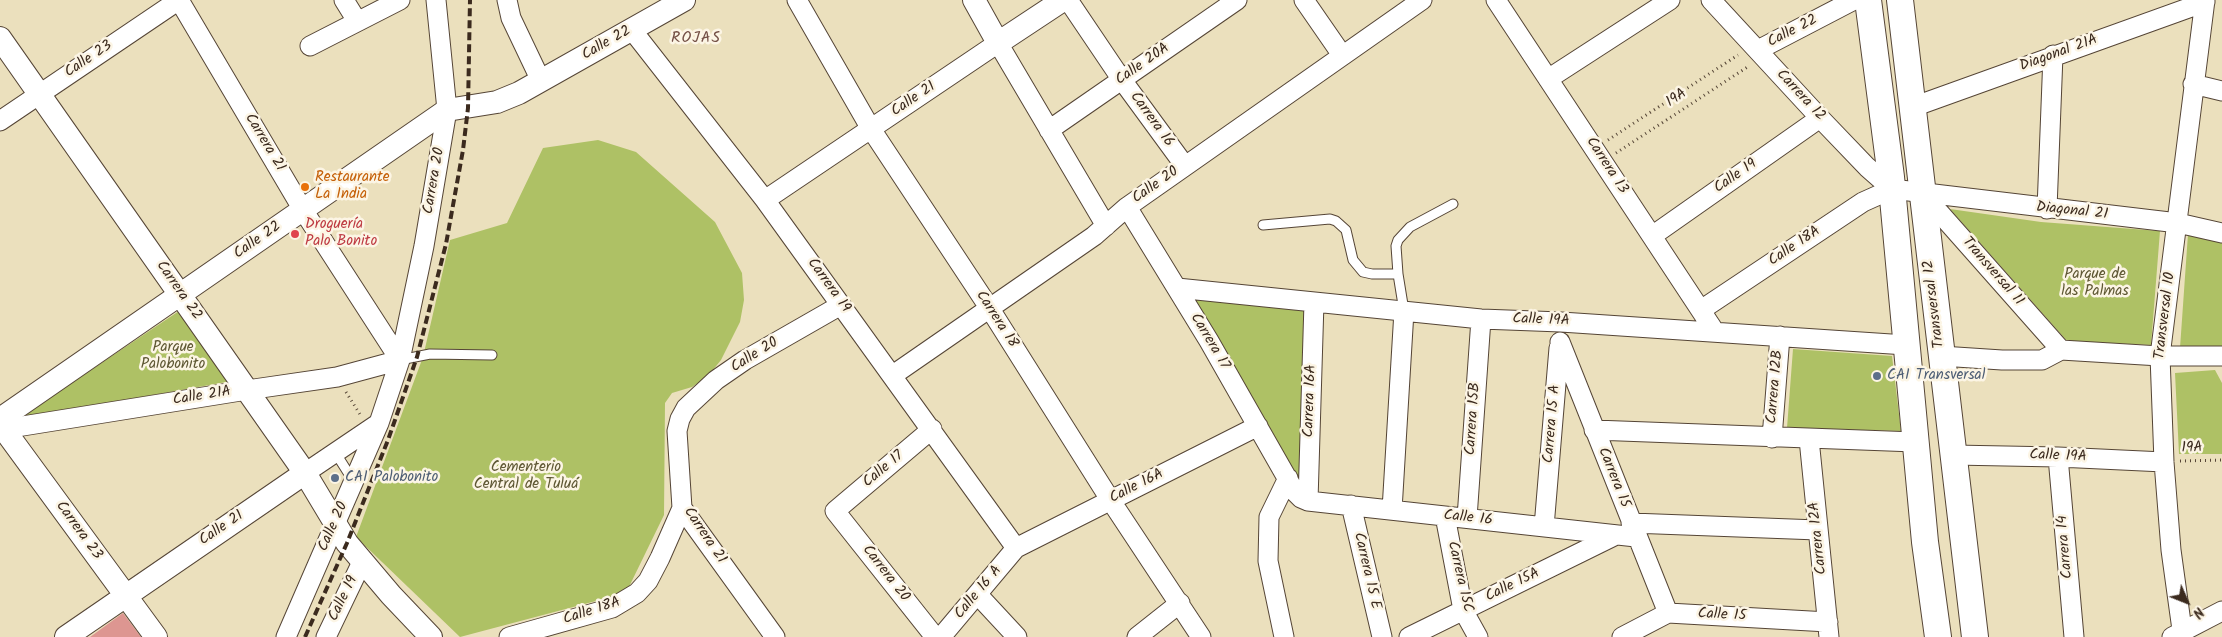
<!DOCTYPE html>
<meta charset="utf-8">
<style>
body{margin:0}
#map{position:relative;width:2222px;height:637px;overflow:hidden;background:#ebe0bd;font-family:Kalam,sans-serif}
canvas{display:block}
.north{position:absolute;left:2162px;top:577px;width:50px;height:50px;-webkit-text-stroke:4px #fcf5e5;paint-order:stroke;rotate:134deg;font-size:14px;font-weight:700;line-height:20px;text-align:center;color:#3b2a1e}
.north::after{content:'';display:block;margin:auto;width:18px;height:22px;background:#3b2a1e;clip-path:polygon(50% 0,100% 100%,50% 72%,0 100%)}
</style>
<div id="map">
<canvas width="2222" height="637"></canvas>
<div class="north">N</div>
</div>
<script>
const g = document.querySelector('canvas').getContext('2d');
g.lineJoin = 'round';
function fillPath(path, color) { g.fillStyle = color; g.fill(path, 'evenodd'); }
const toPath = rows => new Path2D(rows.map(r => 'M' + r).join(''));
function strokePath(path, color, width, dash) { g.strokeStyle = color; g.lineWidth = width; g.lineCap = dash ? 'butt' : 'round'; g.setLineDash(dash || []); g.stroke(path); }
function label(font, color, halo, rows, align = 'center') {
  g.font = font + ' Kalam,sans-serif'; g.lineWidth = 5; g.setLineDash([]); g.textBaseline = 'middle'; g.strokeStyle = halo; g.fillStyle = color; for (const [text, x, y, turn = 0] of rows) {
    g.save(); g.translate(x, y); g.rotate((+turn || 0) * Math.PI / 180); g.textAlign = isNaN(turn) ? turn : align; if (halo) g.strokeText(text, 0, 0); g.fillText(text, 0, 0); g.restore();
  }
}
fillPath(toPath([
 [598,140,636,152,715,222,742,273,744,300,740,322,721,360,708,376,692,387,672,393,665,403,664,515,626,593,460,637,356,537,423,357,450,240,507,223,543,148],
 [1950,209,2041,222,2160,231,2151,345,2067,341],
 [2188,234,2222,242,2222,347,2180,348],
 [1195,299,1305,311,1301,485],
 [182,309,232,381,18,419],
 [1793,349,1892,356,1901,431,1787,428],
 [2215,370,2222,383,2222,454,2179,454,2175,373]
]), '#aec165');
fillPath(toPath([
 [123,613,141,637,90,637]
]), '#dd9691');
const service = toPath([
 [1263,225,1330,219,1336,221,1346,230,1353,260,1363,272,1372,274,1398,274],
 [1404,311,1398,274,1396,246,1398,240,1410,227,1453,204],
 [400,360,430,354,492,355],
 [335,452,354,482]
]);
const minor = toPath([
 [179,0,303,210,400,360],
 [344,0,357,21],
 [507,0,511,18,541,81],
 [797,0,871,129,990,309,1111,501,1201,637],
 [1068,0,1122,80,1185,166],
 [1304,0,1342,55],
 [1496,0,1715,332],
 [1711,0,1820,118,1867,167,1892,189],
 [632,30,765,200,1016,548],
 [310,46,400,0],
 [1758,50,1854,0],
 [1548,79,1670,0],
 [2193,84,2222,91],
 [1913,107,2205,2],
 [0,121,179,0],
 [1049,130,1237,0],
 [1892,189,2178,223,2222,233],
 [1922,193,2061,350],
 [765,200,998,43,1106,226],
 [1127,207,1209,341,1295,492,1301,498,1308,501,1636,537],
 [2047,209,2053,55],
 [1652,236,1820,118],
 [1177,288,1481,319,1561,322,1906,345],
 [1701,310,1863,202,1892,189],
 [1560,342,1668,613],
 [1941,356,2002,360,2042,360,2061,350,2160,356,2222,356],
 [893,375,1094,236,1127,207,1422,0],
 [4,429,247,390,337,377,400,360],
 [932,429,835,511,935,637],
 [1594,430,1915,442],
 [1772,438,1780,336],
 [1809,439,1829,637],
 [1953,455,2058,457,2164,462],
 [2058,457,2074,637],
 [305,473,379,423],
 [1308,501,1314,302],
 [1351,505,1382,637],
 [682,508,775,637],
 [1392,510,1404,311],
 [1445,516,1463,610,1478,637],
 [1467,518,1481,319],
 [1631,523,1818,530],
 [1544,527,1559,348],
 [978,595,1017,637],
 [286,637,379,423,400,360,424,246,447,110,436,0],
 [326,637,362,562],
 [509,637,612,608,637,593,648,581,660,558,682,508,677,431,680,419,686,408,716,380,745,360,841,305],
 [941,637,1016,548,1258,426],
 [1137,637,1180,603],
 [1284,637,1268,561,1269,517,1288,478],
 [1409,637,1616,535],
 [1622,637,1668,613,1828,622],
 [2172,637,2222,611],
 [2183,637,2171,550,2164,462,2160,356,2205,0]
]);
const tertiary = toPath([
 [974,0,998,43,1063,0],
 [0,38,305,473,347,543,391,595,431,637],
 [0,419,447,110,497,102,519,93,684,0],
 [0,424,156,637],
 [66,637,305,473]
]);
const secondary = toPath([
 [1868,0,1891,177,1925,542,1938,637],
 [1900,0,1975,637]
]);
strokePath(service, '#554536', 11);
strokePath(minor, '#554536', 21);
strokePath(tertiary, '#554536', 24);
strokePath(secondary, '#554536', 28);
strokePath(toPath([
 [1608,140,1738,55],
 [1616,153,1749,66],
 [346,392,361,416],
 [2180,461,2222,460]
]), '#554536', 3, [1, 4]);
strokePath(service, '#fff', 9);
strokePath(minor, '#fff', 19);
strokePath(tertiary, '#fff', 22);
strokePath(secondary, '#fff', 26);
strokePath(toPath([
 [305,637,347,543,388,440,417,357,446,244,463,150,468,108,470,0]
]), '#3b2a1e', 4, [8, 4]);
for (const [x, y, r, color] of [
 [305,187,5,"#e8710a"],
 [295,234,5,"#e0444e"],
 [1877,376,5,"#5c6f8a"],
 [335,478,5,"#5c6f8a"]
]) { const dot = new Path2D(); dot.arc(x, y, r, 0, 2 * Math.PI); g.fillStyle = color; g.fill(dot); strokePath(dot, '#fcf5e5', 2); }
label('15px', '#3b2a1e', '#fcf5e5', [
 ["Calle 22",1793,32,-27],
 ["Calle 22",607,44,-30],
 ["Diagonal 21A",2059,54,-20],
 ["Calle 23",89,60,-34],
 ["Calle 20A",1143,65,-35],
 ["Carrera 12",1800,96,47],
 ["19A",1677,99,-33],
 ["Calle 21",914,100,-34],
 ["Carrera 16",1151,120,54],
 ["Carrera 21",264,143,59],
 ["Carrera 13",1606,166,57],
 ["Calle 19",1736,177,-35],
 ["Carrera 20",435,181,-80],
 ["Calle 20",1156,186,-35],
 ["Diagonal 21",2072,212,6],
 ["Calle 22",258,241,-35],
 ["Calle 18A",1795,247,-34],
 ["Transversal 11",1992,272,49],
 ["Carrera 19",828,286,54],
 ["Carrera 22",178,291,55],
 ["Transversal 12",1935,304,-97],
 ["Transversal 10",2166,316,-83],
 ["Carrera 18",996,320,57],
 ["Calle 19A",1541,321,2],
 ["Carrera 17",1209,342,59],
 ["Calle 20",755,356,-32],
 ["Carrera 12B",1776,387,-85],
 ["Calle 21A",202,397,-9],
 ["Carrera 16A",1311,401,-88],
 ["Carrera 15B",1474,419,-86],
 ["Carrera 15 A",1553,424,-85],
 ["19A",2192,449,-2],
 ["Calle 19A",2058,457,2],
 ["Calle 17",884,470,-40],
 ["Carrera 15",1613,478,68],
 ["Calle 16A",1137,487,-27],
 ["Calle 16",1468,519,6],
 ["Calle 20",334,527,-66],
 ["Calle 21",222,529,-34],
 ["Carrera 23",78,531,54],
 ["Carrera 21",704,536,56],
 ["Carrera 12A",1819,538,-96],
 ["Carrera 14",2066,547,-95],
 ["Carrera 15 E",1366,571,77],
 ["Carrera 20",885,574,52],
 ["Carrera 15C",1459,577,77],
 ["Calle 15A",1513,586,-26],
 ["Calle 16 A",979,593,-50],
 ["Calle 19",344,599,-64],
 ["Calle 18A",592,612,-18],
 ["Calle 15",1722,616,3]
]);
label('15px', '#c56008', '#fcf5e5', [
 ["Restaurante",315,178],
 ["La India",315,195]
], 'left');
label('15px', '#be3a42', '#fcf5e5', [
 ["Droguería",305,225],
 ["Palo Bonito",305,242]
], 'left');
label('15px', '#5e5733', '#fcf5e5', [
 ["Parque de",2095,275],
 ["las Palmas",2095,292],
 ["Parque",173,348],
 ["Palobonito",173,365],
 ["Cementerio",526,468],
 ["Central de Tuluá",526,485]
]);
label('15px', '#4e5e75', '#fcf5e5', [
 ["CAI Transversal",1887,376],
 ["CAI Palobonito",345,478]
], 'left');
g.letterSpacing = '1px';
label('16px', '#745046', '#fcf5e5', [
 ["ROJAS",696,39]
]);
g.letterSpacing = '0px';
</script>
